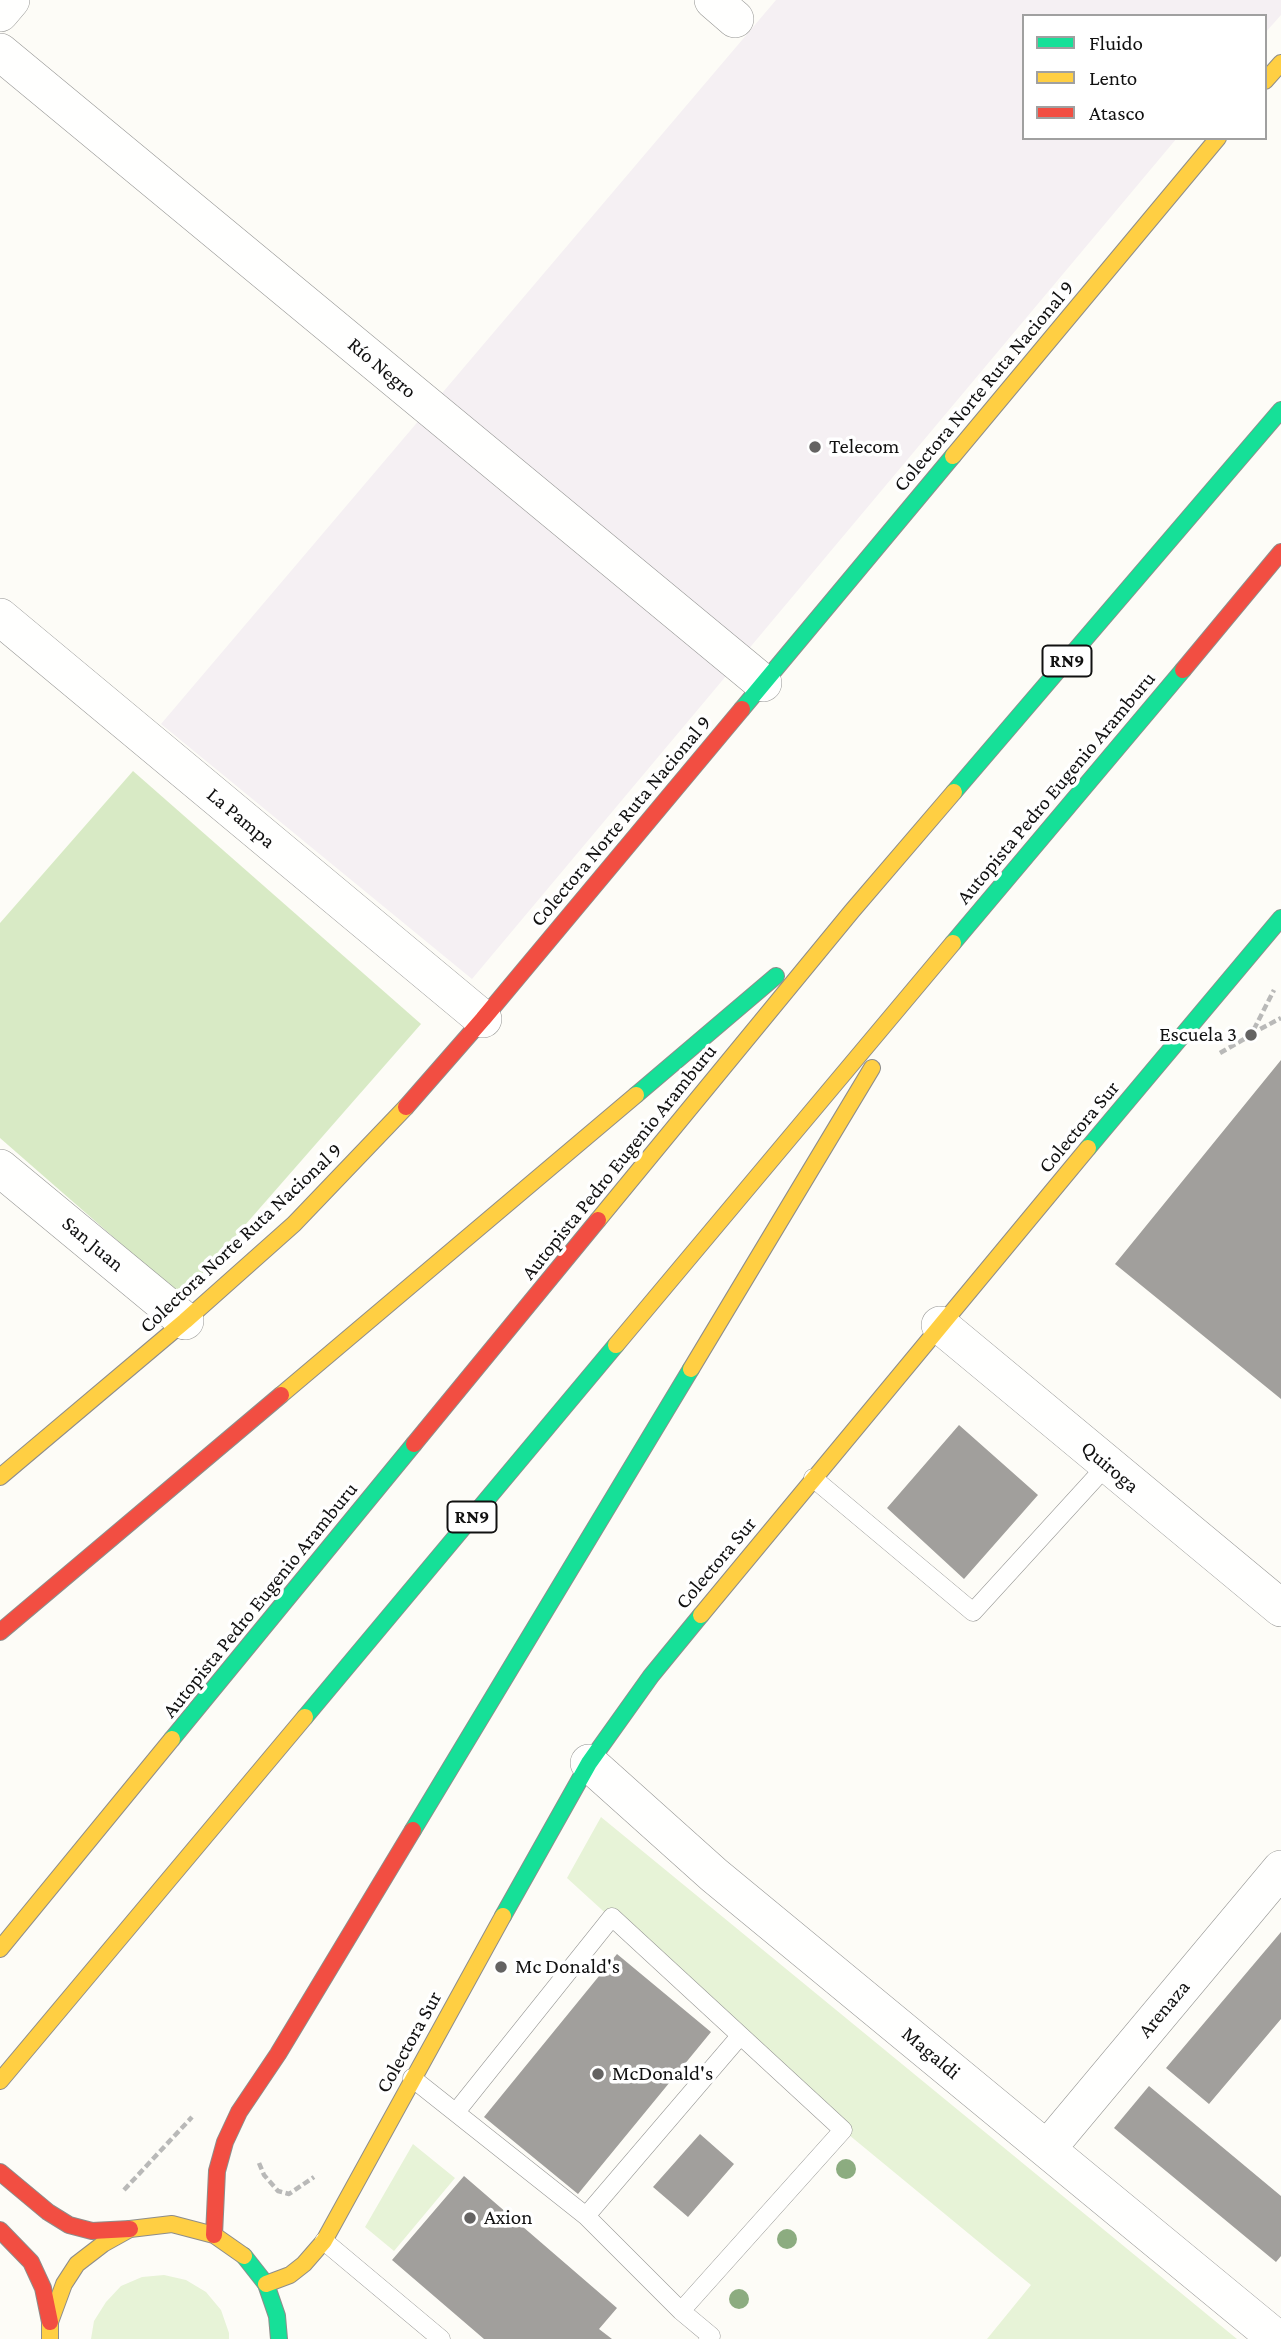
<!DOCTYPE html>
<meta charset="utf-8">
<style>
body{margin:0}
#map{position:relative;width:1281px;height:2339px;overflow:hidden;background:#fdfcf7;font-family:"Crimson Pro",serif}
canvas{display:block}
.legend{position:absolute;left:1022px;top:14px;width:245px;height:126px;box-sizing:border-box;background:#fff;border:2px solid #a0a0a0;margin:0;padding:9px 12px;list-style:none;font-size:21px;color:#111}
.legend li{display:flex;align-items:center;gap:14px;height:35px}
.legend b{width:35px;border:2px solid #a0a0a0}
</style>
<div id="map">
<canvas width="1281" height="2339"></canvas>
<ul class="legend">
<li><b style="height:9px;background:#16e098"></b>Fluido</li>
<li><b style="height:9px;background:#ffcf43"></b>Lento</li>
<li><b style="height:9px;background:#f24e42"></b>Atasco</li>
</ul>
</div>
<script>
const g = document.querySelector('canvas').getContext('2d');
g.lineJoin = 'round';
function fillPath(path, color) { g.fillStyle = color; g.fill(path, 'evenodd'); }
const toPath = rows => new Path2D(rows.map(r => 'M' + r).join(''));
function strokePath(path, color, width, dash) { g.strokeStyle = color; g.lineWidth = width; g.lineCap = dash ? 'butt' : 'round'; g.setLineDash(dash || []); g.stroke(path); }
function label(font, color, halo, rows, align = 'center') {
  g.font = font + ' "Crimson Pro",serif'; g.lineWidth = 7; g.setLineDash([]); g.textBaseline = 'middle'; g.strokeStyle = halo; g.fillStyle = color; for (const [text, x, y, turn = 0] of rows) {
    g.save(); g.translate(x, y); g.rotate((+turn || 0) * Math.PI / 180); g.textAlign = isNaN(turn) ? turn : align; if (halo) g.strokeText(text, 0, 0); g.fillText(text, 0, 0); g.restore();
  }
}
fillPath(toPath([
 [776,0,1281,0,1281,15,1265,33,1265,16,1024,16,1024,138,1177,138,472,979,161,724]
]), '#f5f0f3');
fillPath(toPath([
 [601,1817,1237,2339,987,2339,1031,2285,843,2130,567,1878],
 [413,2144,455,2178,394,2251,365,2227],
 [164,2275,186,2280,206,2292,221,2310,229,2333,229,2339,91,2339,94,2321,106,2302,121,2286,142,2277]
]), '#e7f3d7');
fillPath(toPath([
 [133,771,421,1024,182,1297,0,1138,0,923]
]), '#d8eac5');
fillPath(toPath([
 [1281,1060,1281,1399,1115,1264],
 [959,1425,1038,1495,964,1579,887,1508],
 [1281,1932,1281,2019,1209,2104,1166,2068],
 [617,1954,711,2032,578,2194,484,2117],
 [1149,2086,1281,2196,1281,2256,1276,2262,1114,2128],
 [700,2134,734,2164,688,2217,653,2187],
 [464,2176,617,2308,599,2329,612,2339,484,2339,392,2260]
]), '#a19f9c');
const lane = toPath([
 [813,1478,973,1612,1108,1464],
 [412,2078,586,2216,681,2311,711,2336,708,2339],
 [456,2112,612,1917,843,2130,681,2311],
 [586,2216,740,2036],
 [324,2241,441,2339]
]);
const street = toPath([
 [713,0,735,19],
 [0,13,11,0],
 [0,52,763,683],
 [0,617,483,1019],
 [0,1168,185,1321],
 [940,1325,1281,1608],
 [589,1763,714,1875,1277,2339],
 [1047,2149,1281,1869]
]);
const fast = toPath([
 [742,709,953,456],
 [954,792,1281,410],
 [953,943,1183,670],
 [636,1095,776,976],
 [1088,1148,1281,918],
 [305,1717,616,1345],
 [172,1739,414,1444],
 [413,1830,691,1369],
 [503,1916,589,1763,651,1676,701,1615],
 [244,2256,266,2284,277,2316,279,2339]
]);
const slow = toPath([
 [1265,81,1281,63],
 [953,456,1218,138],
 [598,1220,852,911,954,792],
 [616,1345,953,943],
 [691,1369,872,1068],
 [281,1395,636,1095],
 [0,1477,185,1321,294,1224,406,1107],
 [701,1615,1088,1148],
 [0,1949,172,1739],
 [0,2081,305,1717],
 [266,2284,290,2275,304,2264,324,2241,503,1916],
 [50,2339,50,2322,64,2284,77,2264,103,2244,130,2229,172,2224,214,2235,244,2256]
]);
const jam = toPath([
 [1183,670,1281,552],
 [406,1107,483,1019,742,709],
 [414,1444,598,1220],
 [0,1632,281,1395],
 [0,2172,48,2212,69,2225,92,2231,130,2229],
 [0,2230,31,2262,43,2288,50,2322],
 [214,2235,217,2171,225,2142,239,2112,278,2054,413,1830]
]);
strokePath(lane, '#979795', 19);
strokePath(street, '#979795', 38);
strokePath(fast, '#8e8d8b', 18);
strokePath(slow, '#8e8d8b', 18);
strokePath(jam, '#8e8d8b', 18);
strokePath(toPath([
 [1251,1034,1281,1018],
 [1220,1053,1251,1035,1274,990],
 [259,2163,264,2175,278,2191,289,2194,314,2177],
 [124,2190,192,2117]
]), '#b9b9b8', 4.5, [7, 3.5]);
strokePath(lane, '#fffffe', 18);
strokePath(street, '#fffffe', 37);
strokePath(fast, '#16e098', 16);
strokePath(slow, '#ffcf43', 16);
strokePath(jam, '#f24e42', 16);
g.fillStyle = '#8cac80';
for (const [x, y] of [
 [846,2169],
 [787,2239],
 [739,2299]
]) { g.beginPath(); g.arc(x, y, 10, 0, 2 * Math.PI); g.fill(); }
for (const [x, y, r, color] of [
 [815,447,7,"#646362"],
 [1251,1035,7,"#646362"],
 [501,1967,7,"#646362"],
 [598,2074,7,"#646362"],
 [470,2218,7,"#646362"]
]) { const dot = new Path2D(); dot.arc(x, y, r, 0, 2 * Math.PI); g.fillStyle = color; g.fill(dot); strokePath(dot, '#fff', 2.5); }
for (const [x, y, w] of [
 [1067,661,49],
 [472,1517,49]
]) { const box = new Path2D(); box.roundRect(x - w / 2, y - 15.5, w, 31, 5); g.fillStyle = '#fff'; g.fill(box); strokePath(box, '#111', 2); }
label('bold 19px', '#111', null, [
 ["RN9",1067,661],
 ["RN9",472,1517]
]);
label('21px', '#111', '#fff', [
 ["Río Negro",382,368,40],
 ["Colectora Norte Ruta Nacional 9",984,386,-50],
 ["Autopista Pedro Eugenio Aramburu",1056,788,-50],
 ["La Pampa",241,818,40],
 ["Colectora Norte Ruta Nacional 9",621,821,-50],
 ["Colectora Sur",1079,1127,-50],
 ["Autopista Pedro Eugenio Aramburu",619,1162,-51],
 ["Colectora Norte Ruta Nacional 9",241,1238,-43],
 ["San Juan",93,1244,40],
 ["Quiroga",1110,1467,40],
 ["Colectora Sur",716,1563,-50],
 ["Autopista Pedro Eugenio Aramburu",260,1600,-51],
 ["Arenaza",1164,2009,-50],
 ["Colectora Sur",409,2042,-61],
 ["Magaldi",931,2053,40]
]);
label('21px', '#111', '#fff', [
 ["Telecom",829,447],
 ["Escuela 3",1237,1035,"right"],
 ["Mc Donald's",515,1967],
 ["McDonald's",612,2074],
 ["Axion",484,2218]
], 'left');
</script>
